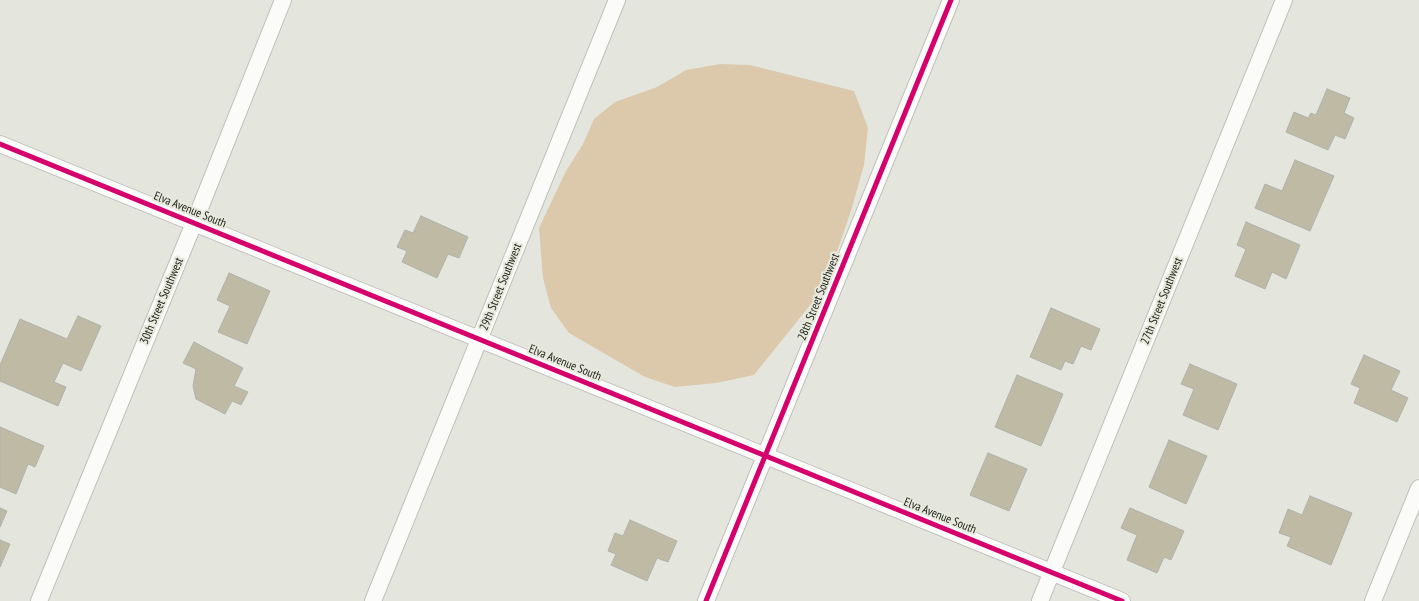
<!DOCTYPE html>
<style>
body{margin:0}
canvas{display:block;background:#e4e6de}
</style>
<canvas width="1419" height="601"></canvas>
<script>
const g = document.querySelector('canvas').getContext('2d');
g.lineJoin = 'round';
function fillPath(path, color) { g.fillStyle = color; g.fill(path, 'evenodd'); }
const toPath = rows => new Path2D(rows.map(r => 'M' + r).join(''));
function strokePath(path, color, width, dash) { g.strokeStyle = color; g.lineWidth = width; g.lineCap = dash ? 'butt' : 'round'; g.setLineDash(dash || []); g.stroke(path); }
function label(font, color, halo, rows, align = 'center') {
  g.font = font + ' "PT Sans Narrow",sans-serif'; g.lineWidth = 4; g.setLineDash([]); g.textBaseline = 'middle'; g.strokeStyle = halo; g.fillStyle = color; for (const [text, x, y, turn = 0] of rows) {
    g.save(); g.translate(x, y); g.rotate((+turn || 0) * Math.PI / 180); g.textAlign = isNaN(turn) ? turn : align; if (halo) g.strokeText(text, 0, 0); g.fillText(text, 0, 0); g.restore();
  }
}
fillPath(toPath([
 [720,64,750,65,854,91,868,128,864,165,851,211,834,260,815,299,754,375,716,383,675,387,645,377,569,333,551,308,543,278,539,228,566,171,583,144,594,119,615,102,657,87,686,70]
]), '#dcc8ab');
const building = toPath([
 [1327,89,1350,98,1344,113,1354,118,1345,139,1335,135,1328,150,1286,132,1294,112,1308,118,1311,113,1316,115,1327,89],
 [1295,160,1334,176,1310,231,1255,208,1265,184,1282,191,1295,160],
 [421,216,468,237,459,258,448,254,437,278,402,262,407,251,397,247,405,230,413,233,421,216],
 [1246,222,1300,245,1286,279,1272,272,1265,289,1235,276,1246,249,1237,245,1246,222],
 [229,273,270,291,247,344,218,332,230,306,217,300,229,273],
 [1051,308,1100,329,1091,350,1081,346,1073,364,1065,361,1061,370,1030,357,1051,308],
 [78,316,101,326,81,371,63,363,54,382,66,387,58,406,0,381,0,365,20,319,67,339,78,316],
 [194,342,243,368,234,386,248,392,241,405,232,401,225,414,196,399,193,386,196,369,183,363,194,342],
 [1364,355,1400,371,1391,390,1408,398,1397,422,1354,403,1360,388,1351,384,1364,355],
 [1190,364,1237,384,1218,430,1183,415,1194,389,1181,384,1190,364],
 [1017,375,1063,394,1041,446,995,427,1017,375],
 [0,427,44,446,35,467,28,464,16,494,0,487,0,427],
 [1169,440,1207,456,1186,504,1149,487,1169,440],
 [988,453,1027,469,1009,511,970,495,988,453],
 [1310,496,1352,513,1331,565,1287,546,1291,537,1279,533,1288,509,1302,515,1310,496],
 [0,508,7,511,0,527,0,508],
 [1130,508,1184,531,1171,560,1164,557,1157,573,1127,560,1137,535,1121,528,1130,508],
 [630,520,677,541,668,562,657,558,647,581,611,565,616,554,608,551,615,533,623,536,630,520],
 [0,540,10,544,0,567,0,540]
]);
fillPath(building, '#bebaa4');
strokePath(building, '#b0b1ab', 1);
const minor = toPath([
 [0,144,1122,601],
 [39,601,194,223,283,0],
 [373,601,617,0],
 [706,601,951,0],
 [1040,601,1284,0],
 [1373,601,1419,488]
]);
strokePath(minor, '#bfc0ba', 18);
strokePath(minor, '#fbfbfa', 16);
strokePath(toPath([
 [0,144,1122,601],
 [706,601,951,0]
]), '#d6006c', 5);
label('12px', '#1a1c16', '#e6e9db', [
 ["Elva Avenue South",190,210,22],
 ["29th Street Southwest",501,287,-68],
 ["28th Street Southwest",819,297,-68],
 ["30th Street Southwest",162,301,-67],
 ["27th Street Southwest",1162,301,-68],
 ["Elva Avenue South",565,363,22],
 ["Elva Avenue South",940,516,22]
]);
</script>
